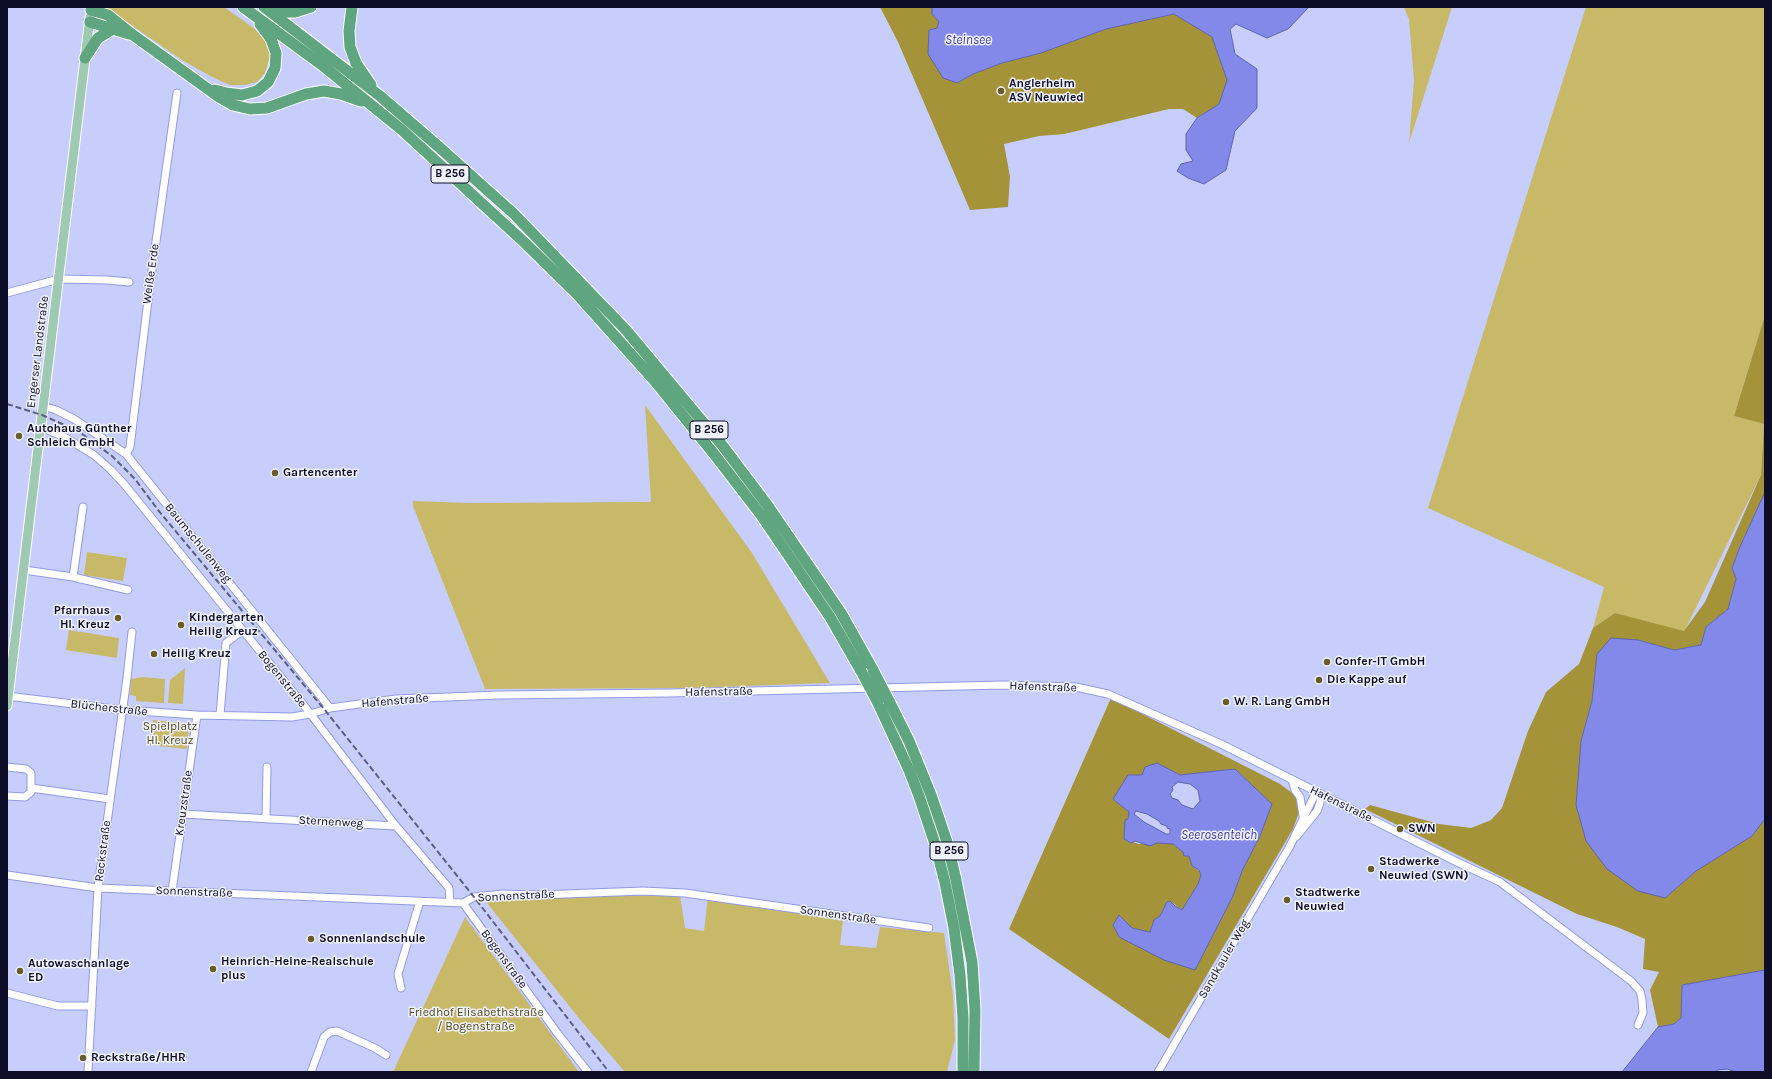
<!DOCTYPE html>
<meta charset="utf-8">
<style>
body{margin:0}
#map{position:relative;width:1772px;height:1079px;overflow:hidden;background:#c7cefc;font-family:Karla,sans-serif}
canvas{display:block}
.frame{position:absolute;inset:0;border:8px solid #0d0d28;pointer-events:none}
</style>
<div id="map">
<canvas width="1772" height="1079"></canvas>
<div class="frame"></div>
</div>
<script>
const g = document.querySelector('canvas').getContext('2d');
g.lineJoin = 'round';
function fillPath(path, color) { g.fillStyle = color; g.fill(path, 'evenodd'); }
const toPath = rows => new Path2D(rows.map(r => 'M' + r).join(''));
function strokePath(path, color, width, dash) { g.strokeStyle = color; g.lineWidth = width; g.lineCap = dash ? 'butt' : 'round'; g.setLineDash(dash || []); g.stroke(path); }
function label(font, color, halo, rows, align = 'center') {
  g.font = font + ' Karla,sans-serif'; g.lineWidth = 3; g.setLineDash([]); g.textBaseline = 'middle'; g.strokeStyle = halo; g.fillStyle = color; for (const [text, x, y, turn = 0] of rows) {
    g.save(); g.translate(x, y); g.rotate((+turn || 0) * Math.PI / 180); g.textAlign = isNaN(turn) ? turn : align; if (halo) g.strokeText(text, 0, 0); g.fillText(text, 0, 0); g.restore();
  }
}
fillPath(toPath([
 [105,7,224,7,255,29,267,43,270,56,265,73,257,82,245,85,230,85,212,77,182,60],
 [1404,7,1452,7,1409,143,1414,80,1409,20],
 [1586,7,1765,7,1765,315,1734,416,1764,424,1761,475,1684,632,1615,613,1593,628,1604,587,1428,508],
 [645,405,752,553,830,683,693,688,485,689,413,506,413,501,469,503,651,502],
 [87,552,127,558,123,581,84,575],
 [69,630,119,638,117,658,66,650],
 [185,668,183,704,168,703,170,680],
 [142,677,165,679,164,703,136,701,136,696,130,695,131,679],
 [153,720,189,724,187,749,150,745],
 [680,895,685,928,704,931,708,897,843,921,840,945,876,948,880,927,944,933,953,995,955,1040,947,1072,625,1072,582,1022,483,898],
 [465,917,554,1038,579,1072,393,1072]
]), '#c8b969');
fillPath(toPath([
 [880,7,932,7,932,14,939,22,937,28,957,83,973,74,1002,63,1041,53,1106,29,1175,14,1212,37,1227,80,1219,104,1197,118,1183,109,1169,109,1064,134,1039,136,1004,144,1010,177,1008,207,970,210,898,42],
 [1765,315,1765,492,1739,549,1732,568,1736,579,1728,609,1706,627,1701,645,1674,650,1638,640,1597,654,1592,701,1581,741,1665,898,1696,871,1752,836,1765,819,1765,970,1682,985,1682,1017,1674,1024,1658,1027,1650,990,1659,972,1643,969,1645,939,1617,927,1577,914,1365,809,1370,805,1439,824,1471,828,1491,820,1502,808,1528,731,1546,692,1579,664,1593,628,1615,613,1684,631,1705,602,1761,475,1764,424,1734,416],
 [1111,698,1280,784,1303,801,1293,829,1169,1039,1009,929],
 [1157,763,1180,775,1235,769,1272,804,1260,836,1242,871,1233,896,1195,970,1113,925,1119,916,1132,928,1150,932,1154,920,1160,916,1167,902,1170,901,1182,910,1198,884,1201,875,1199,871,1192,866,1189,856,1173,844,1157,842,1139,844,1124,839,1129,812,1113,799]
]), '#a49338');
const water = toPath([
 [932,7,1309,7,1288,29,1267,38,1236,24,1230,29,1235,54,1257,69,1257,108,1235,131,1226,170,1204,184,1188,178,1177,171,1181,164,1193,161,1186,150,1186,134,1197,118,1219,104,1227,80,1212,37,1174,14,1106,29,1041,53,1002,63,973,74,957,83,943,78,928,54,929,30,937,28,939,22,932,14,932,7],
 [1765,492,1765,819,1752,836,1696,871,1665,898,1638,891,1607,869,1586,841,1576,805,1581,741,1592,701,1597,654,1611,638,1638,640,1674,650,1701,645,1706,627,1728,609,1736,579,1732,568,1739,549,1765,492],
 [1157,763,1180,775,1235,769,1272,804,1260,836,1242,871,1233,896,1195,970,1164,960,1119,937,1113,925,1119,915,1132,928,1150,932,1154,920,1160,916,1167,902,1170,901,1175,906,1182,910,1198,884,1201,875,1199,870,1192,866,1189,856,1184,856,1183,852,1173,844,1157,843,1150,846,1135,841,1131,843,1124,839,1125,820,1128,819,1129,812,1113,799,1128,775,1142,775,1145,767,1157,763],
 [1178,782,1190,784,1198,790,1200,801,1193,809,1182,805,1178,800,1172,798,1170,794,1173,790,1172,787,1178,782],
 [1136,811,1147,814,1159,821,1161,824,1167,826,1167,828,1170,829,1170,834,1166,834,1144,822,1134,814,1136,811],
 [1765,970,1765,1072,1736,1072,1727,1069,1718,1070,1715,1072,1622,1072,1658,1027,1674,1024,1681,1018,1682,985,1765,970]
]);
fillPath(water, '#8289e8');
strokePath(water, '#5f64ae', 1);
const minor = toPath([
 [7,293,59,279,107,280,129,282],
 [43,406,56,410,74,419,126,454,330,708],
 [41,427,66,438,94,455,111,470,124,484,306,708,396,826,449,888,450,901],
 [126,454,130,447,150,284,177,93],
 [24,570,73,577,128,590],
 [73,577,83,507],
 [7,696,123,710,197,715,292,717,310,714,330,708,396,699,499,695,668,693,1003,685,1076,687,1108,694,1221,744,1457,862,1500,882,1631,981,1640,991,1642,1000,1643,1013,1638,1025],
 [220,715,226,643,243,630],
 [7,767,26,769,31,773,31,788],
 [1292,780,1295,790,1300,797,1303,816],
 [7,796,25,797,31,792,31,788,110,799],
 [183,814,396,826],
 [266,819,267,767],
 [1297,836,1317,811,1320,803,1321,795],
 [7,875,98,888,463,903,474,897,503,894,539,895,643,891,685,893,929,928],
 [172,891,197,715],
 [463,903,558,1034,588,1072],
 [401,988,398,974,420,901],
 [7,993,58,1006,92,1006],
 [88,1072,98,888,127,678,132,632],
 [311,1072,324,1037,330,1032,337,1031,375,1048,386,1055],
 [1158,1072,1290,846,1316,792]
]);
const major = toPath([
 [7,706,90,17]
]);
const highway = toPath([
 [243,7,322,65,402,130,525,243,577,294,654,380,714,454,761,515,830,617,861,671],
 [264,7,380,96,439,147,514,214,626,330,722,445,768,506,841,613,873,670],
 [272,7,288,12,295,12,311,7],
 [352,7,349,31,350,47,356,63,371,85],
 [91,10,108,15,133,35,219,97,233,105,250,109,267,108,306,94,324,91,341,94,361,101],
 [90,22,129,34],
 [85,58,98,38,113,29],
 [215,90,226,93,242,95,257,91,268,82,275,68,276,53,271,39,260,24],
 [889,701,909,741,931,795,947,842,956,880,972,962,975,1010,974,1072],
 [878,703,909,770,919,796,936,847,945,883,954,928,960,975,963,1018,963,1072]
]);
strokePath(minor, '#929ae3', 9);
strokePath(major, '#fff', 11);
strokePath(highway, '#fff', 13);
strokePath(minor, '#fff', 7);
strokePath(major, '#9fc9b2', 9);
strokePath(highway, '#5fa57f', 11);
strokePath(toPath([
 [7,404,42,415,78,431,112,456,135,479,158,510,324,709,474,897,609,1072]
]), '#5b5e81', 2, [6, 3]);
const highwayBridge = toPath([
 [873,670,889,701],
 [861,671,878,703]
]);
strokePath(highwayBridge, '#fff', 13, []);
strokePath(highwayBridge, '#5fa57f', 11);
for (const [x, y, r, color] of [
 [1001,91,4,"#675d2a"],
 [19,436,4,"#675d2a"],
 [275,473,4,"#675d2a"],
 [118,618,4,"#675d2a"],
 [181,625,4,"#675d2a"],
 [154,654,4,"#675d2a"],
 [1327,662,4,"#675d2a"],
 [1319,680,4,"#675d2a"],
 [1226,702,4,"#675d2a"],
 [1400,829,4,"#675d2a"],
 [1371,869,4,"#675d2a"],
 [1287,900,4,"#675d2a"],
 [311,939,4,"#675d2a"],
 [213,969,4,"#675d2a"],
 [20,971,4,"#675d2a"],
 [83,1058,4,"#675d2a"]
]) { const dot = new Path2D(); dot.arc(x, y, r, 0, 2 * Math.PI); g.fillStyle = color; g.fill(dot); strokePath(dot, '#f0f2fa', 1.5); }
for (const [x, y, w] of [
 [450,174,38],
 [709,430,38],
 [949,851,38]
]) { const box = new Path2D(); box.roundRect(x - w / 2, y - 9, w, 18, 3); g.fillStyle = '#f0f2fa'; g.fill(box); strokePath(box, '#0d0d28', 1); }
label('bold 11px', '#0d0d28', null, [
 ["B 256",450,174],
 ["B 256",709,430],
 ["B 256",949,851]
]);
label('bold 12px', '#0d0d28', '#f0f2fa', [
 ["Anglerheim",1009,84],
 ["ASV Neuwied",1009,98],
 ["Autohaus Günther",27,429],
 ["Schleich GmbH",27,443],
 ["Gartencenter",283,473],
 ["Pfarrhaus",110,611,"right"],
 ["Hl. Kreuz",110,625,"right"],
 ["Kindergarten",189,618],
 ["Heilig Kreuz",189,632],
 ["Heilig Kreuz",162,654],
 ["Confer-IT GmbH",1335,662],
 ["Die Kappe auf",1327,680],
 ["W. R. Lang GmbH",1234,702],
 ["SWN",1408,829],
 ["Stadwerke",1379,862],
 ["Neuwied (SWN)",1379,876],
 ["Stadtwerke",1295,893],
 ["Neuwied",1295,907],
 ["Sonnenlandschule",319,939],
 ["Heinrich-Heine-Realschule",221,962],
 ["plus",221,976],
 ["Autowaschanlage",28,964],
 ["ED",28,978],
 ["Reckstraße/HHR",91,1058]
], 'left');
label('12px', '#0d0d28', '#f0f2fa', [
 ["Weiße Erde",151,274,-82],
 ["Engerser Landstraße",38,352,-83],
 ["Baumschulenweg",198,543,51],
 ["Bogenstraße",282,679,51],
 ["Hafenstraße",1043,687,2],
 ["Hafenstraße",719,692,-1],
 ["Hafenstraße",395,701,-5],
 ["Blücherstraße",109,708,6],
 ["Kreuzstraße",184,803,-82],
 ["Hafenstraße",1341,804,26],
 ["Sternenweg",331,822,3],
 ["Reckstraße",103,851,-83],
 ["Sonnenstraße",194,892,2],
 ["Sonnenstraße",516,896,-3],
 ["Sonnenstraße",838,915,8],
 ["Bogenstraße",504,959,54],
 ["Sandkauler Weg",1224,959,-60]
]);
label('12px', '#534919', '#f0f2fa', [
 ["Spielplatz",170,727],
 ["Hl. Kreuz",170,741],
 ["Friedhof Elisabethstraße",476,1013],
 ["/ Bogenstraße",476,1027]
]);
label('italic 13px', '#3d37a5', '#f0f2fa', [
 ["Steinsee",968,40],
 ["Seerosenteich",1219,835]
]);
</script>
